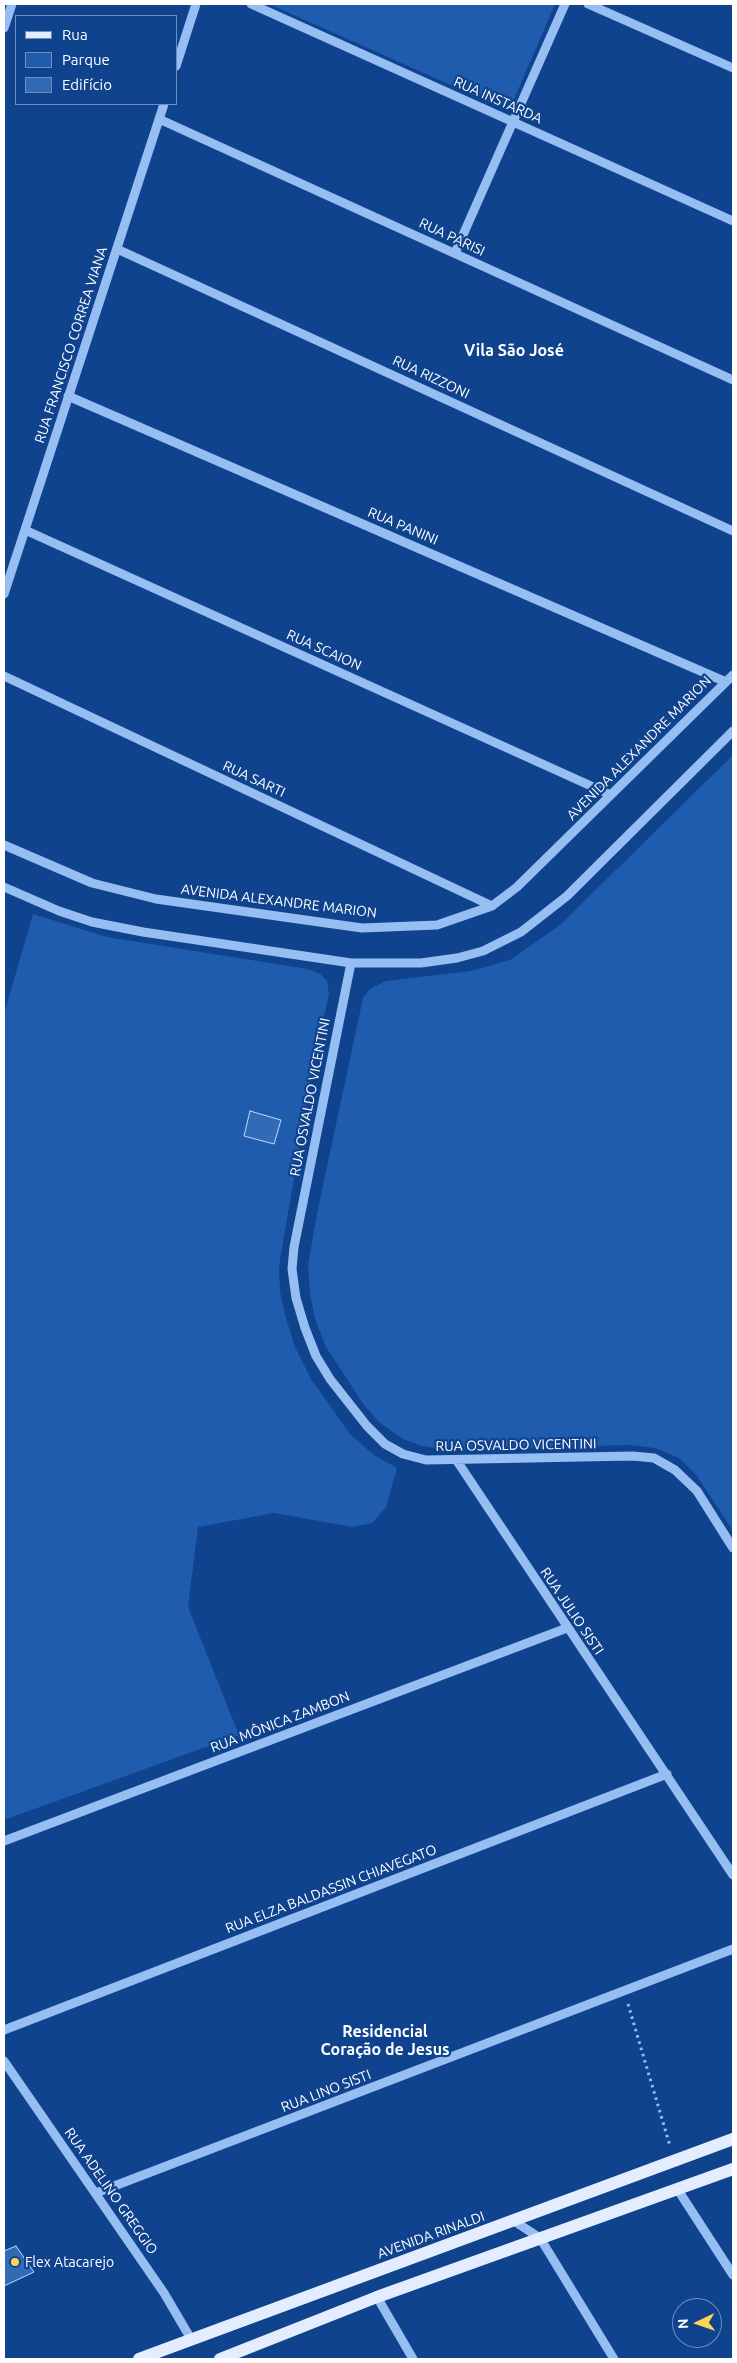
<!DOCTYPE html>
<meta charset="utf-8">
<style>
body{margin:0}
#map{position:relative;width:737px;height:2363px;overflow:hidden;background:#0f438e;font-family:Ubuntu,sans-serif}
canvas{display:block}
.frame{position:absolute;inset:0;border:5px solid #fff;pointer-events:none}
.legend{position:absolute;left:15px;top:15px;width:162px;height:90px;box-sizing:border-box;background:#0f438e;border:1px solid #6f8ebb;margin:0;padding:6px 9px;list-style:none;font-size:15px;color:#fff}
.legend li{display:flex;align-items:center;gap:10px;height:25px}
.legend b{width:25px;border:1px solid #6f8ebb}
.north{position:absolute;left:672px;top:2298px;width:50px;height:50px;box-sizing:border-box;background:#0f438e;border:1px solid #6f8ebb;border-radius:50%;rotate:267deg;font-size:14px;font-weight:700;line-height:20px;text-align:center;color:#fff}
.north::after{content:'';display:block;margin:auto;width:18px;height:22px;background:#ffd459;clip-path:polygon(50% 0,100% 100%,50% 72%,0 100%)}
</style>
<div id="map">
<canvas width="737" height="2363"></canvas>
<div class="frame"></div>
<ul class="legend">
<li><b style="height:6px;background:#e3edff"></b>Rua</li>
<li><b style="height:14px;background:#205cae"></b>Parque</li>
<li><b style="height:14px;background:#336ab6"></b>Edifício</li>
</ul>
<div class="north">N</div>
</div>
<script>
const g = document.querySelector('canvas').getContext('2d');
g.lineJoin = 'round';
function fillPath(path, color) { g.fillStyle = color; g.fill(path, 'evenodd'); }
const toPath = rows => new Path2D(rows.map(r => 'M' + r).join(''));
function strokePath(path, color, width, dash) { g.strokeStyle = color; g.lineWidth = width; g.lineCap = dash ? 'butt' : 'round'; g.setLineDash(dash || []); g.stroke(path); }
function label(font, color, halo, rows, align = 'center') {
  g.font = font + ' Ubuntu,sans-serif'; g.lineWidth = 4.5; g.setLineDash([]); g.textBaseline = 'middle'; g.strokeStyle = halo; g.fillStyle = color; for (const [text, x, y, turn = 0] of rows) {
    g.save(); g.translate(x, y); g.rotate((+turn || 0) * Math.PI / 180); g.textAlign = isNaN(turn) ? turn : align; if (halo) g.strokeText(text, 0, 0); g.fillText(text, 0, 0); g.restore();
  }
}
fillPath(toPath([
 [269,4,555,4,509,111],
 [733,755,733,1531,697,1476,679,1458,655,1448,630,1445,449,1450,422,1446,403,1439,380,1423,364,1405,326,1347,315,1319,310,1293,308,1266,317,1213,363,998,370,989,386,981,471,971,510,960,560,925],
 [33,914,107,937,308,969,320,974,327,981,329,994,313,1067,279,1266,280,1292,285,1315,295,1347,311,1379,350,1434,374,1455,397,1468,386,1507,372,1523,353,1527,274,1513,198,1527,188,1607,239,1735,4,1820,4,1014]
]), '#205cae');
const building = toPath([
 [250,1111,281,1120,274,1144,244,1136,250,1111],
 [16,2246,34,2272,4,2286,4,2251,16,2246]
]);
fillPath(building, '#336ab6');
strokePath(building, '#bed9fe', 1);
strokePath(toPath([
 [628,2004,670,2146]
]), '#97bef3', 3, [2.5, 4]);
strokePath(toPath([
 [251,4,733,221],
 [588,4,733,68],
 [4,28,12,4],
 [176,66,196,4],
 [159,119,733,380],
 [117,249,733,531],
 [455,253,565,4],
 [68,396,726,682],
 [25,530,611,795],
 [4,594,164,104],
 [4,676,492,906],
 [4,845,92,883,156,899,362,928,437,925,492,906,517,887,733,675],
 [4,887,59,911,92,922,143,932,351,963,421,963,457,958,483,951,521,932,567,896,733,731],
 [351,963,294,1247,292,1269,296,1298,305,1328,316,1356,330,1379,367,1426,385,1444,403,1454,426,1460,633,1456,654,1458,675,1470,697,1491,733,1548],
 [457,1461,733,1875],
 [4,1841,567,1628],
 [4,2030,667,1774],
 [4,2061,164,2293,191,2339],
 [678,2190,733,2275],
 [96,2193,733,1949],
 [514,2221,540,2238,614,2359],
 [377,2297,413,2359]
]), '#97bef3', 9);
strokePath(toPath([
 [139,2359,733,2139],
 [220,2359,377,2297,733,2169]
]), '#e3edff', 12);
for (const [x, y, r, color] of [
 [15,2262,5,"#ffd459"]
]) { const dot = new Path2D(); dot.arc(x, y, r, 0, 2 * Math.PI); g.fillStyle = color; g.fill(dot); strokePath(dot, '#0f438e', 2); }
label('14px', '#fff', '#0f438e', [
 ["RUA INSTARDA",498,100,24],
 ["RUA PARISI",452,237,25],
 ["RUA FRANCISCO CORREA VIANA",71,345,-72],
 ["RUA RIZZONI",431,377,25],
 ["RUA PANINI",403,526,23],
 ["RUA SCAION",324,650,24],
 ["AVENIDA ALEXANDRE MARION",639,748,-45],
 ["RUA SARTI",254,779,25],
 ["AVENIDA ALEXANDRE MARION",279,901,7],
 ["RUA OSVALDO VICENTINI",310,1097,-79],
 ["RUA OSVALDO VICENTINI",516,1445,-1],
 ["RUA JULIO SISTI",572,1611,56],
 ["RUA MÔNICA ZAMBON",280,1722,-21],
 ["RUA ELZA BALDASSIN CHIAVEGATO",331,1889,-21],
 ["RUA LINO SISTI",326,2091,-21],
 ["RUA ADELINO GREGGIO",111,2191,55],
 ["AVENIDA RINALDI",431,2235,-20]
]);
label('14px', '#fff', '#0f438e', [
 ["Flex Atacarejo",25,2262]
], 'left');
label('bold 16px', '#fff', '#0f438e', [
 ["Vila São José",514,351],
 ["Residencial",385,2032],
 ["Coração de Jesus",385,2050]
]);
</script>
